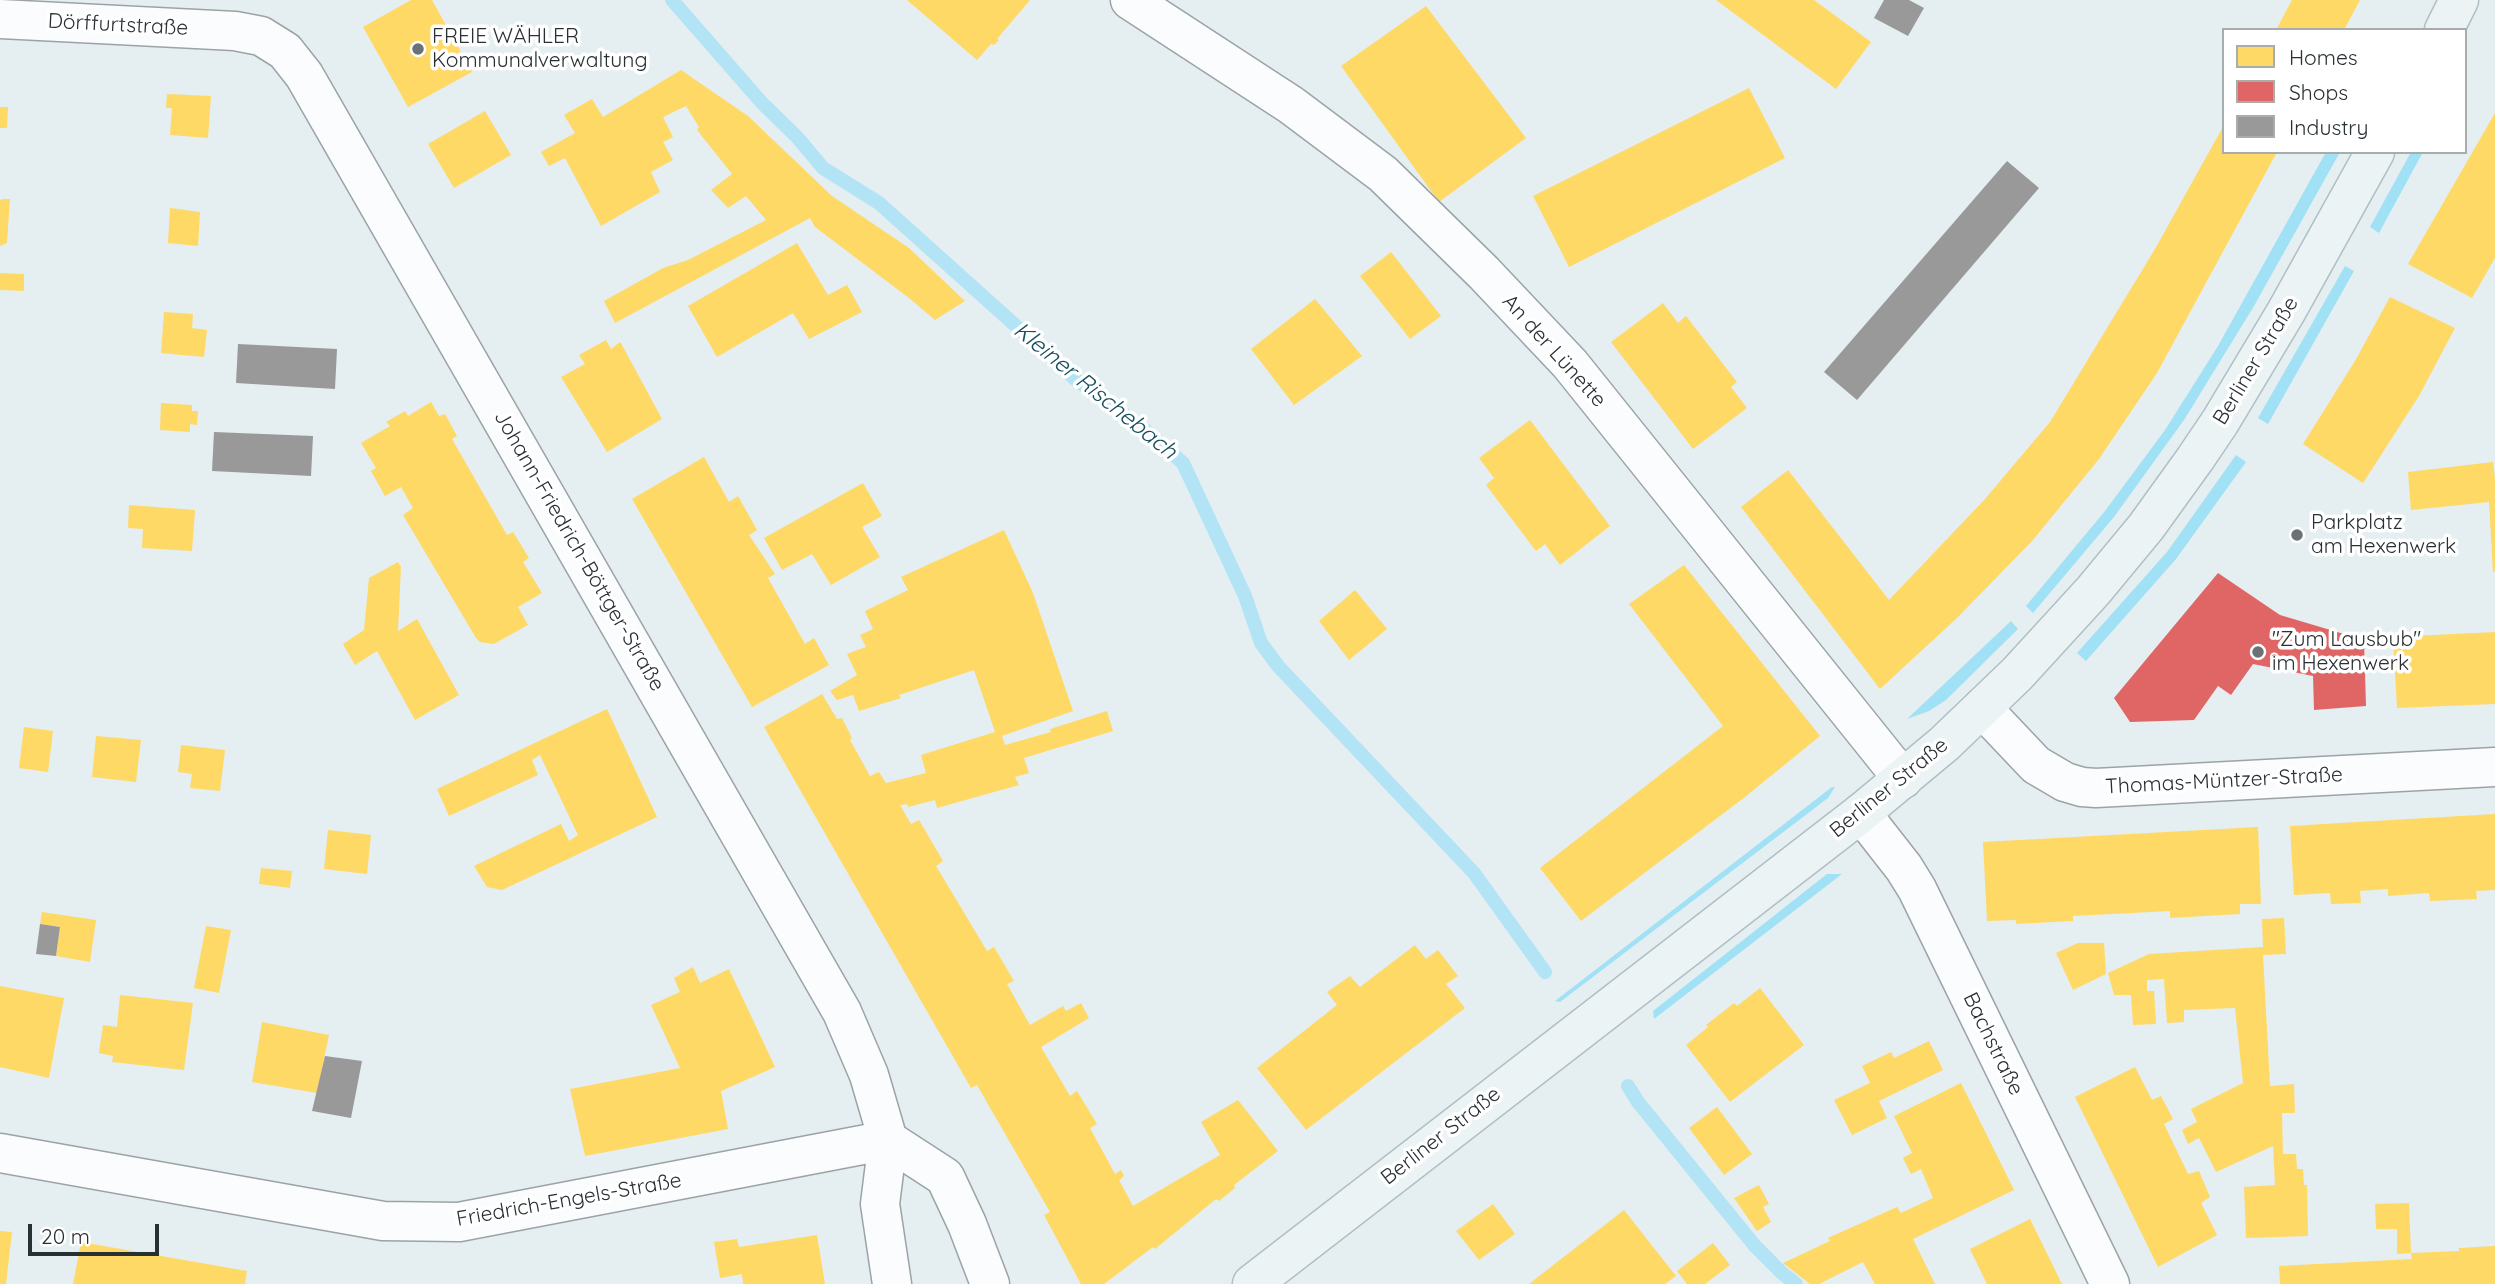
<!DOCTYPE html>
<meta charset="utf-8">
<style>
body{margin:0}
#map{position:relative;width:2495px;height:1284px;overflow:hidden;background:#e5eef1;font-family:Quicksand,sans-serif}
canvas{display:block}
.legend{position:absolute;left:2222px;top:28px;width:245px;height:126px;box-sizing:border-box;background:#fff;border:2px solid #a9acad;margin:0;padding:9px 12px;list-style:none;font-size:21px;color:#293033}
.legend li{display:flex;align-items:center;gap:14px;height:35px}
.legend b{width:35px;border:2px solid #a9acad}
.scale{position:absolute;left:28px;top:1224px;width:131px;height:32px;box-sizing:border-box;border:4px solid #293033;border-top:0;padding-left:9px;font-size:21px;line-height:24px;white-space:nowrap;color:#293033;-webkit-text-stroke:5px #fff;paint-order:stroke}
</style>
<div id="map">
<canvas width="2495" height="1284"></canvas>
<ul class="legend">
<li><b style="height:19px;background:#ffd966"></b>Homes</li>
<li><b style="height:19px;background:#e06666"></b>Shops</li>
<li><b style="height:19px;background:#999"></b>Industry</li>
</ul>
<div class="scale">20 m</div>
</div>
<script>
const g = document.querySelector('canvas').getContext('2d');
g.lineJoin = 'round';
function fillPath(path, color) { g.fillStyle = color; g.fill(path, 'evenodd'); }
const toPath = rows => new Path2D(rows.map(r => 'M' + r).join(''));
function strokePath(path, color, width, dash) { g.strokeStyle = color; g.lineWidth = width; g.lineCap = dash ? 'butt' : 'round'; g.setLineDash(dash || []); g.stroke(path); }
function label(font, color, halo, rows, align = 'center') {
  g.font = font + ' Quicksand,sans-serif'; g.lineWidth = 7; g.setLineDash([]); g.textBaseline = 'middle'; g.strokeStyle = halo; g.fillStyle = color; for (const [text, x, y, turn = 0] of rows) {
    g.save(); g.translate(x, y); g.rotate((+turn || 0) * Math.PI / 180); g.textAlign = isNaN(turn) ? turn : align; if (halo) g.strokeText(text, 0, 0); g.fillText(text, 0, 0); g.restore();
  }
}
fillPath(toPath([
 [2326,152,2340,152,2254,306,2184,420,2114,517,2033,613,2026,606,2105,511,2165,430,2218,346],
 [2411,152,2423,152,2379,233,2370,227],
 [2345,266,2354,271,2268,424,2258,418],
 [2236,455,2246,462,2176,559,2086,661,2077,653,2167,552],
 [2011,621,2018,629,1946,700,1929,711,1907,719],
 [1832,787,1835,787,1828,798,1560,1002,1555,1001],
 [1827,874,1842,874,1654,1019,1653,1011]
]), '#a1e1f5');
fillPath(toPath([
 [411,0,432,0,472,72,408,107,363,27],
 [907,0,1030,0,997,39,999,40,994,45,991,44,977,60],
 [1716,0,1814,0,1871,42,1836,89],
 [2292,0,2360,0,2344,30,2276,30],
 [1426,6,1526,138,1439,202,1341,66],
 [681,70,748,116,832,196,909,248,965,301,935,320,909,298,815,227,810,218,615,323,604,301,663,268,688,260,766,220,746,196,728,208,711,190,732,174,697,130,699,127,686,106,663,117,673,137,663,142,673,160,651,172,660,192,601,226,565,158,549,166,541,152,575,133,564,115,592,99,603,117],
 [1749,88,1785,158,1569,267,1533,196],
 [167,94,211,96,208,138,170,135,172,108,166,108],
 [0,107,8,107,7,128,0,128],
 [485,111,511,155,454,188,428,144],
 [2495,113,2495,258,2472,298,2408,264],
 [2224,125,2224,152,2277,152,2157,373,2099,459,2033,540,1957,618,1880,689,1741,507,1788,470,1889,600,1985,499,2050,422,2155,249],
 [2,199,10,199,7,243,0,246,0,200],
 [170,208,200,212,198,246,168,243],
 [797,243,828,295,847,285,862,312,809,339,793,313,717,357,688,306],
 [1391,252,1441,316,1410,339,1360,276],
 [0,273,24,274,24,291,0,290],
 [2390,297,2455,328,2419,396,2363,483,2303,444,2355,361],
 [1315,299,1362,356,1294,405,1251,349],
 [1663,303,1678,323,1686,316,1737,382,1731,387,1747,408,1693,449,1611,342],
 [164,312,193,314,192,328,207,330,204,357,161,353],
 [606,340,611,349,620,342,622,345,662,419,607,452,561,377,585,364,579,355],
 [431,402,439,416,445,414,457,436,452,439,507,535,513,532,529,558,523,562,542,593,518,607,528,625,494,644,480,642,476,638,403,515,413,508,401,487,385,496,371,471,376,468,361,443,390,426,386,422,405,411,408,416],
 [161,403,192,405,192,411,198,411,197,425,190,424,190,432,160,430],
 [1530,420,1610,526,1560,565,1545,544,1536,551,1486,485,1494,478,1479,458],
 [704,457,729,502,738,496,757,530,749,535,775,574,768,578,805,644,814,638,829,665,752,707,632,499],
 [2493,462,2495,479,2495,572,2493,572,2489,502,2411,510,2408,472],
 [863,483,882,516,862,527,880,557,831,585,812,554,782,570,764,538],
 [129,505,195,510,192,551,142,548,143,529,128,528],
 [1004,530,1033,593,1073,711,1002,736,1005,745,1051,732,1050,729,1107,711,1113,731,1024,758,1029,773,1015,777,1019,785,937,808,935,800,908,807,907,804,900,805,911,824,919,820,943,861,936,866,987,951,994,947,1014,981,1007,984,1030,1025,1063,1006,1066,1011,1081,1003,1089,1018,1041,1047,1070,1096,1077,1091,1097,1124,1090,1128,1115,1174,1121,1170,1124,1176,1119,1180,1133,1206,1220,1155,1201,1122,1238,1100,1278,1151,1234,1185,1235,1188,1219,1201,1216,1199,1155,1249,1153,1247,1104,1284,1081,1284,1044,1215,1050,1212,977,1085,971,1088,764,727,822,694,837,719,842,718,852,738,850,740,870,776,879,772,886,783,926,773,921,755,995,732,974,670,899,695,901,698,859,711,853,695,837,700,830,691,857,675,847,654,866,647,860,635,873,629,865,611,908,590,901,577],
 [398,562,401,567,398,631,417,619,459,695,415,720,377,651,355,665,343,644,364,630,369,578],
 [1684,565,1820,736,1745,797,1581,921,1540,868,1723,726,1629,604],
 [1355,590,1387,629,1349,660,1319,621],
 [2495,632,2495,704,2397,708,2393,637],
 [607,709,657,817,502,890,487,887,474,866,561,824,569,841,578,835,540,755,532,760,538,775,449,816,437,789],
 [24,727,53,731,48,772,19,768],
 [96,736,141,740,136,782,92,777],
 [181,745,225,750,220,791,190,788,192,774,178,772],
 [2495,814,2495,890,2476,891,2477,899,2430,901,2429,893,2388,896,2388,889,2360,891,2361,903,2331,904,2330,893,2294,895,2290,826],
 [2258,827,2261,904,2240,904,2240,914,2170,918,2170,911,2073,916,2073,921,2016,924,2016,920,1987,921,1983,842],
 [328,830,371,835,367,874,324,869],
 [261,868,292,871,290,888,259,884],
 [42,912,96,920,90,962,56,956,60,927,40,924],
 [2284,918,2286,954,2263,955,2270,1086,2294,1084,2295,1113,2282,1113,2283,1154,2296,1154,2297,1169,2303,1169,2304,1185,2307,1185,2308,1236,2246,1238,2244,1187,2275,1185,2273,1146,2216,1172,2199,1138,2188,1144,2182,1130,2197,1122,2191,1109,2243,1083,2235,1008,2184,1010,2184,1022,2167,1023,2164,979,2147,980,2147,991,2154,991,2156,1024,2133,1025,2131,995,2114,995,2108,973,2149,954,2263,947,2262,919],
 [206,926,231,930,219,993,194,988],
 [2078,943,2104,943,2106,974,2073,990,2056,953],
 [1415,945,1426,959,1438,950,1458,976,1446,984,1465,1008,1306,1130,1257,1068,1337,1005,1327,992,1350,976,1360,987],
 [693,967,700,983,729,969,775,1067,721,1091,728,1129,585,1156,570,1089,680,1068,651,1005,680,992,674,978],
 [0,986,64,998,49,1078,0,1067],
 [1760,988,1804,1045,1730,1102,1686,1045,1708,1027,1706,1025,1734,1003,1737,1006],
 [120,995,193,1003,184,1070,112,1062,113,1056,99,1053,103,1025,117,1027],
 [262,1022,329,1035,317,1093,252,1082],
 [1929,1041,1943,1070,1879,1101,1887,1118,1852,1135,1834,1100,1870,1083,1862,1066,1891,1052,1894,1058],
 [2135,1067,2152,1100,2161,1096,2173,1119,2164,1124,2188,1174,2199,1171,2210,1197,2201,1203,2217,1235,2158,1267,2075,1097],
 [1961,1083,2014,1190,1913,1239,1935,1284,1875,1284,1863,1262,1819,1284,1810,1284,1783,1263,1830,1241,1828,1238,1897,1207,1901,1213,1933,1198,1921,1169,1911,1174,1903,1158,1912,1153,1894,1116],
 [1717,1107,1752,1154,1724,1175,1689,1128],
 [1759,1185,1769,1204,1763,1207,1771,1222,1757,1231,1734,1198],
 [2409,1203,2411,1253,2459,1251,2459,1248,2495,1246,2495,1284,2280,1284,2279,1266,2412,1259,2411,1253,2397,1254,2397,1229,2376,1229,2375,1204],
 [1493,1204,1515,1234,1479,1260,1456,1231],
 [1624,1210,1676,1276,1665,1284,1529,1284],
 [2030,1219,2062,1284,1987,1284,1970,1249],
 [0,1231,12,1232,6,1284,0,1284],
 [817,1235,825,1284,743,1284,742,1274,720,1278,714,1242,737,1239,739,1247],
 [81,1242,247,1271,245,1284,73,1284],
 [1713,1243,1730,1265,1705,1284,1687,1284,1677,1271]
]), '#ffd966');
fillPath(toPath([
 [2218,573,2280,615,2364,640,2366,706,2314,710,2313,676,2253,664,2231,695,2218,686,2194,720,2130,722,2114,698]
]), '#e06666');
fillPath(toPath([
 [1884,0,1909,0,1924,8,1908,36,1874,18],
 [2007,161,2039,188,1857,400,1824,372],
 [238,344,337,349,335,389,236,383],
 [214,432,313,436,311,476,212,471],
 [40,924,60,927,56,956,36,954],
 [325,1056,362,1061,351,1118,312,1111]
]), '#999');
strokePath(toPath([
 [672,0,762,103,797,137,823,168,879,203,1074,378,1145,430,1183,463,1245,596,1261,643,1278,666,1474,873,1545,972],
 [1628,1086,1638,1102,1755,1246,1782,1273,1796,1284]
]), '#b3e4f6', 14);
const minor = toPath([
 [1130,0,1291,105,1383,174,1484,273,1570,364,1903,779],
 [0,19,235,31,261,36,285,51,304,75,842,1012,869,1075,888,1140,880,1204,892,1284],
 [1982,708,2036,765,2065,782,2082,787,2096,788,2495,767],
 [1861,813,1904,868,1917,889,2110,1284],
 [888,1140,945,1177,967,1224,990,1284],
 [0,1153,383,1221,459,1222,888,1140]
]);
const major = toPath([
 [2444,30,2459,0],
 [1252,1284,1861,813,1944,744,2017,674,2093,591,2146,527,2195,459,2220,422,2286,312,2375,152]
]);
strokePath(minor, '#9ca3a6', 41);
strokePath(major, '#b0bfc4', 41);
strokePath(minor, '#fbfcfd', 38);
strokePath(major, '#ecf3f5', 38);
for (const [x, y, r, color] of [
 [418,49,7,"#6b7276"],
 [2297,535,7,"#6b7276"],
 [2258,652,7,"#6b7276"]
]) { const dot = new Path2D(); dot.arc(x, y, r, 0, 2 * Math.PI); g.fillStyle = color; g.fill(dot); strokePath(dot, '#fff', 2.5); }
label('21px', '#293033', '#fff', [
 ["Dörffurtstraße",118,25,3],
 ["An der Lünette",1554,351,48],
 ["Berliner Straße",2256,361,-59],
 ["Johann-Friedrich-Böttger-Straße",579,551,60],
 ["Thomas-Müntzer-Straße",2224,781,-3],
 ["Berliner Straße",1889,788,-39],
 ["Bachstraße",1993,1044,64],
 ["Berliner Straße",1441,1136,-38],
 ["Friedrich-Engels-Straße",569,1200,-10]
]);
label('21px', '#293033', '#fff', [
 ["FREIE WÄHLER",432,37],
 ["Kommunalverwaltung",432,61],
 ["Parkplatz",2311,523],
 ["am Hexenwerk",2311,547],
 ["\"Zum Lausbub\"",2272,640],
 ["im Hexenwerk",2272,664]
], 'left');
label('italic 23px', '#174e5e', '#fff', [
 ["Kleiner Rischebach",1095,391,39]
]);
</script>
